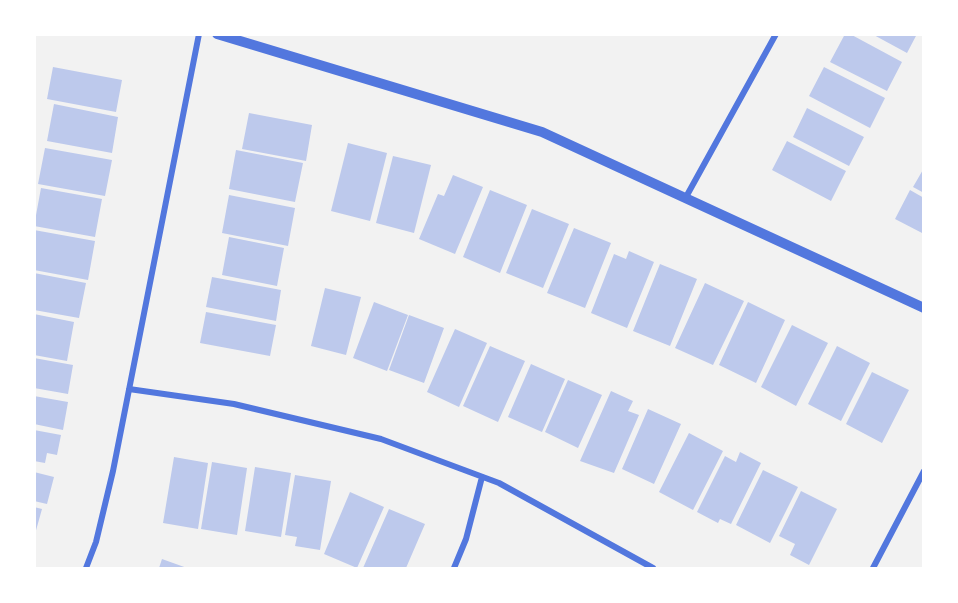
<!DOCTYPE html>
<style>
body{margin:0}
#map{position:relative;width:958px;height:603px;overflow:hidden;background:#f2f2f2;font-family:"Source Serif 4",serif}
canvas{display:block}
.frame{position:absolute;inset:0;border:36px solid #fff;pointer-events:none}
</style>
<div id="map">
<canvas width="958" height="603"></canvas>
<div class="frame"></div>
</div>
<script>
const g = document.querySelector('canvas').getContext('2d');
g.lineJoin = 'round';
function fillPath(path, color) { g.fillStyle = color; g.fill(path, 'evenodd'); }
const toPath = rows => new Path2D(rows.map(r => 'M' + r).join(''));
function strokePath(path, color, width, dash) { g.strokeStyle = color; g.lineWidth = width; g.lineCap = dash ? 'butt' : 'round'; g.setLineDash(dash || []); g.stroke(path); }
fillPath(toPath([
 [845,34,850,34,902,62,887,91,830,62],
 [872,34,917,34,907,53],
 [53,67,122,80,116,112,47,99],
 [824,67,885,98,870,128,809,96],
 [54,104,118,117,112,153,47,141],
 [807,108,864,137,849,166,793,137],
 [249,113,312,125,306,161,242,149],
 [787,141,846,171,831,201,772,170],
 [348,143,387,153,370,221,331,211],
 [45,148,112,160,105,196,38,184],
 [236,150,303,163,295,202,229,189],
 [393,156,431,165,414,233,376,223],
 [924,168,924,193,913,187],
 [453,175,483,187,455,254,419,239,438,194,444,196],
 [41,188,102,199,95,237,34,226],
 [490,190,527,205,500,273,463,257],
 [910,190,924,198,924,234,895,219],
 [229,195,295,208,288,246,222,233],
 [532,209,569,224,543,288,506,273],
 [574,228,611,243,585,308,547,293],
 [34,230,95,241,88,280,34,270],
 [229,237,284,248,277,286,222,275],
 [629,251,654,262,627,328,591,313,614,254,626,259],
 [660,264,697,279,670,346,633,331],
 [34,273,86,283,79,318,34,310],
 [212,277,281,290,276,321,206,307],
 [705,283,744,301,713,365,675,348],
 [325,288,361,297,346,355,311,346],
 [374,302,408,315,387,371,353,358],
 [748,302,785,320,756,383,719,365],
 [206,312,276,325,270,356,200,343],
 [34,314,74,322,67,361,34,355],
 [409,315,444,328,424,383,389,370],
 [792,325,828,343,796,406,761,387],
 [455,329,487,343,459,407,427,392],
 [490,346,525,361,498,422,463,406],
 [837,346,870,363,841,421,808,404],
 [34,358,73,365,68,394,34,388],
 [531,364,565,379,542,432,508,417],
 [872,372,909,390,882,443,846,424],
 [568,380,602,395,578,448,545,432],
 [611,391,633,401,628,411,639,415,614,473,580,461],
 [34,396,68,402,63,430,34,424],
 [648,409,681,424,654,484,622,469],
 [34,430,61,435,57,455,47,453,45,463,34,461],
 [689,433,723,451,693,510,659,492],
 [740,452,761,463,731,524,720,519,718,523,697,512,725,456,736,462],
 [174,457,208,463,198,529,163,523],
 [212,462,247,468,237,535,201,529],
 [255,467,291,473,281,537,245,531],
 [763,470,798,487,770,543,736,525],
 [34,472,54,477,47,504,34,501],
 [295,475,331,481,320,550,295,546,297,537,285,535],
 [801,491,837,509,809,565,790,555,795,544,779,536],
 [350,492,384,507,357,568,324,554],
 [34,507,42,509,35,534,34,534],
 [389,509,425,524,406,568,363,568],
 [162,559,187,568,159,568]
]), '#bdc9ec');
strokePath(toPath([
 [686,197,776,34],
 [129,389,234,404,381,439,499,483,653,568],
 [86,568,96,542,113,471,199,34],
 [454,568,466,539,482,477],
 [873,568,924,471]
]), '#5277de', 6);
strokePath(toPath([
 [217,34,542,132,924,308]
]), '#5277de', 10);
</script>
